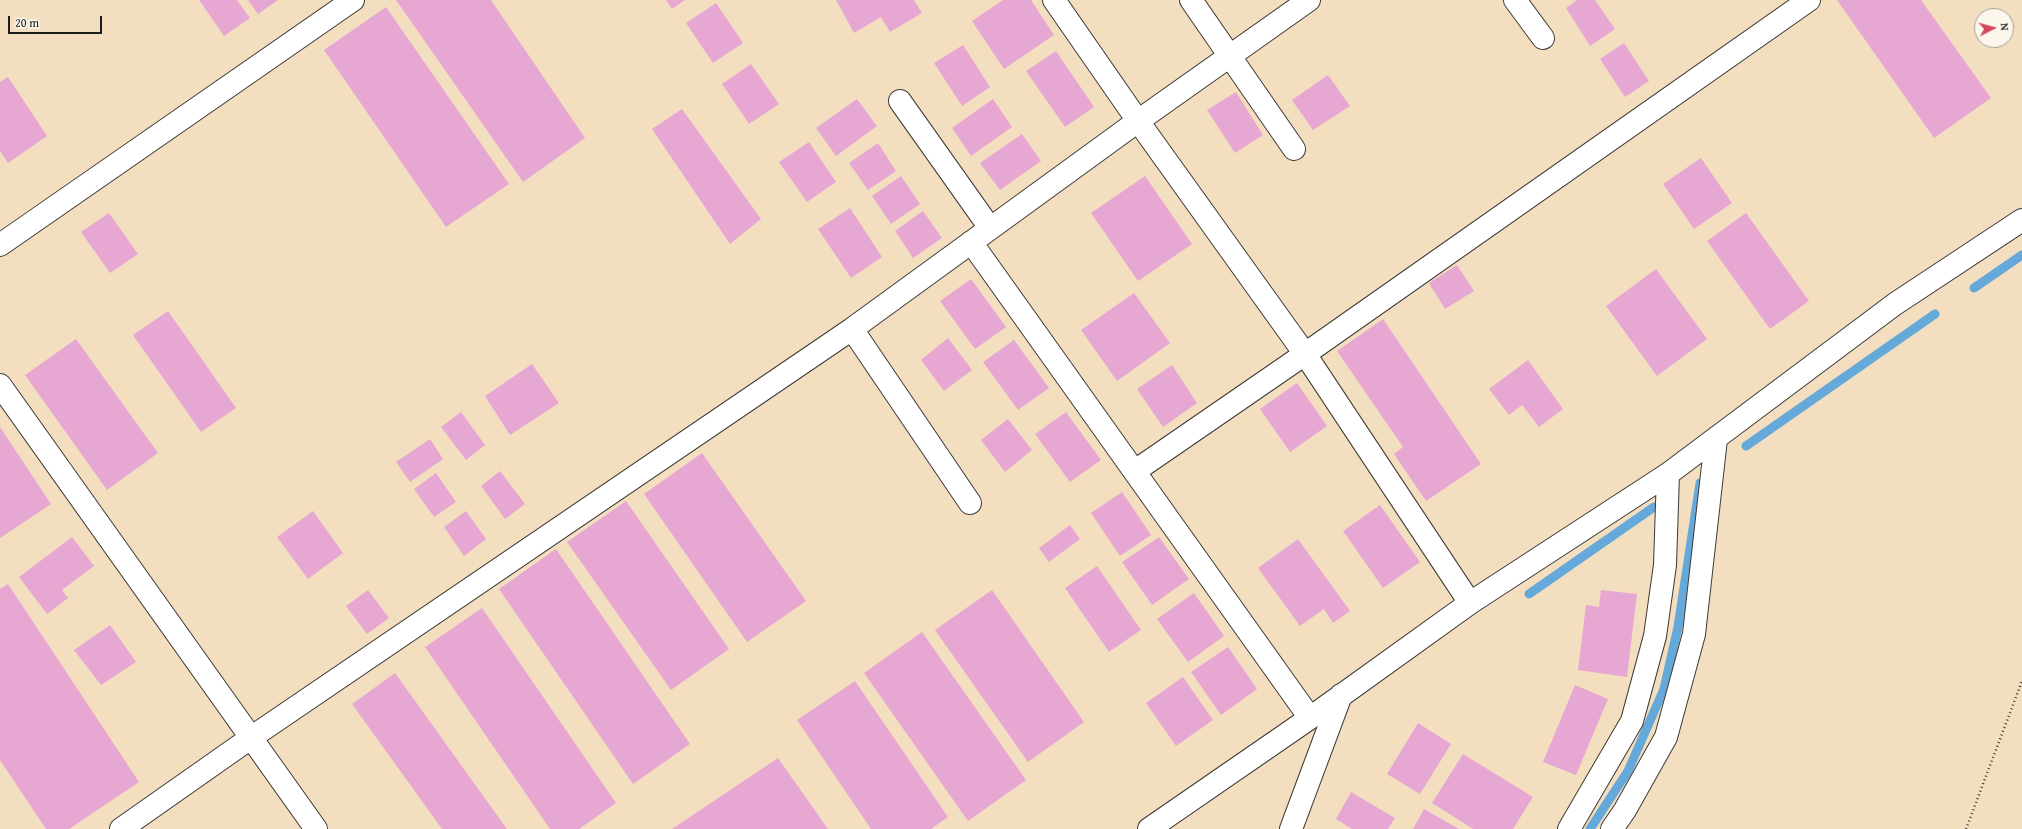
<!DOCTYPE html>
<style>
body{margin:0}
#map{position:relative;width:2022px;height:829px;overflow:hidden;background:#f4dec0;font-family:"Gentium Book Plus",serif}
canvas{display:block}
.north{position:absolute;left:1974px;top:8px;width:40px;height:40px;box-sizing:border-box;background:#fbf7ec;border:1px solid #a29f99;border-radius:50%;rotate:84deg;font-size:11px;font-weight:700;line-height:16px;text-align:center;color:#1c1c1c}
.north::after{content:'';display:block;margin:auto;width:14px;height:18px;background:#d1495b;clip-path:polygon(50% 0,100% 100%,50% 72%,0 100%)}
.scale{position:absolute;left:8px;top:16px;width:94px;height:18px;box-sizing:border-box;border:2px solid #1c1c1c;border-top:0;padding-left:5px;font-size:12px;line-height:14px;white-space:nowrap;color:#1c1c1c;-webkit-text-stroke:3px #fbf7ec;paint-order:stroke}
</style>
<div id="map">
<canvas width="2022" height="829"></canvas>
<div class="north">N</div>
<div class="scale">20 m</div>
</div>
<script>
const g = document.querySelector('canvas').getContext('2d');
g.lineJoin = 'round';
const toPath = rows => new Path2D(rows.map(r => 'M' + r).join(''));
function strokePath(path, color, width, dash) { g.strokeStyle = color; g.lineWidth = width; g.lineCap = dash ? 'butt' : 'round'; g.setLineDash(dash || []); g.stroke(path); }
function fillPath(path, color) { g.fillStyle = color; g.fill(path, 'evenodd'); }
strokePath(toPath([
 [1974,288,2022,255],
 [1746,446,1935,314],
 [1529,594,1654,507],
 [1590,829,1628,771,1664,689,1678,627,1700,483]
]), '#64a9da', 9);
fillPath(toPath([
 [199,0,237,0,250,18,224,36],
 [248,0,278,0,258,14],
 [396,0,491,0,585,138,523,182],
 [666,0,685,0,672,9],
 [836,0,914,0,922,13,890,32,881,17,854,33],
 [1003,0,1031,0,1054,35,1004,69,972,21],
 [1577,0,1595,0,1615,29,1590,46,1566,8],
 [1837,0,1921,0,1991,98,1934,138],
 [716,3,743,43,713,63,686,23],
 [386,7,509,184,446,227,324,50],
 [1624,43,1649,81,1625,97,1600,59],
 [963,45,990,87,962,106,934,63],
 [1056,51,1094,107,1065,127,1026,71],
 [751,64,779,104,749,124,722,84],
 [1328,75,1350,106,1313,130,1292,100],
 [8,77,47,136,8,163,0,151,0,82],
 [1236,92,1263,135,1235,153,1207,110],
 [857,99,877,126,836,156,816,128],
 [993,99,1012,127,971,156,952,128],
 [682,109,761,219,730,244,652,129],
 [1022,134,1041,161,1000,190,980,163],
 [809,142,836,182,807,202,779,162],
 [878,143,896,171,868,190,849,163],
 [1701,158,1732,203,1694,229,1663,184],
 [901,176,920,204,891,224,872,196],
 [1145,176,1192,244,1138,281,1091,213],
 [850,208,882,257,851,278,818,229],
 [923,211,942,238,913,258,895,231],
 [109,213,138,254,110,273,81,232],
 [1746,213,1809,301,1770,329,1707,241],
 [1457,265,1474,291,1445,309,1429,283],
 [1656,269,1707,339,1657,376,1606,306],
 [971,279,1006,327,975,349,940,301],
 [1134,293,1170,343,1117,381,1081,330],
 [168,311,236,408,201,432,133,335],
 [1383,319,1481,464,1426,501,1394,454,1403,447,1337,351],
 [948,338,972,370,944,391,921,360],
 [76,339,158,453,107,490,25,375],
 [1014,340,1049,388,1018,410,983,362],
 [1528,360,1563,409,1539,427,1522,405,1509,415,1489,389],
 [532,364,559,403,510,435,485,396],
 [1172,365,1197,403,1163,427,1137,389],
 [1297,383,1327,426,1290,452,1260,409],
 [461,412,485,445,466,460,441,427],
 [1066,412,1101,460,1070,482,1035,434],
 [1008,419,1032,450,1005,472,981,440],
 [0,427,51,504,0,538],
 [430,439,443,459,410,482,396,462],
 [702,453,806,601,747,642,644,494],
 [500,471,525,504,505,519,481,486],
 [436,473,456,502,434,517,414,489],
 [1122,492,1151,535,1120,556,1091,513],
 [626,501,729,649,671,690,567,542],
 [1380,505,1420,562,1383,588,1343,531],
 [313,511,343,553,308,579,277,537],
 [466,511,486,539,464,556,444,527],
 [1070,525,1080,539,1049,562,1039,548],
 [72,537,94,566,62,590,68,598,47,614,19,577],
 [1159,537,1189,579,1152,605,1122,562],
 [1298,539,1350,611,1333,623,1324,609,1300,626,1258,568],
 [556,549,690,744,633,784,499,589],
 [1097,566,1141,630,1109,652,1065,588],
 [8,584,139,782,69,829,46,829,0,760,0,589],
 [368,590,389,618,367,634,346,606],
 [992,590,1084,722,1028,762,935,630],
 [1601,590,1637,594,1627,677,1578,670,1586,605,1599,607],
 [1194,593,1224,636,1188,662,1157,619],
 [482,608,616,803,579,829,550,829,425,647],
 [110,625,136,662,101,685,74,650],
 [922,632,1026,780,968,821,864,673],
 [1228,647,1257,689,1221,715,1191,672],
 [395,673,507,829,442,829,352,704],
 [1183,677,1213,720,1176,746,1146,703],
 [855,681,948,817,931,829,871,829,797,720],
 [1575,685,1608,699,1576,775,1543,762],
 [1418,723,1451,744,1420,794,1387,774],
 [1463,754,1533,797,1513,829,1473,829,1432,803],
 [778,758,828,829,672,829],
 [1351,792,1395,818,1388,829,1352,829,1336,819],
 [1424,809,1459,829,1413,829]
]), '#e6a8d2');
const minor = toPath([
 [1054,0,1138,121,1305,354,1470,603],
 [1191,0,1294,149],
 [1515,0,1543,38],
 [900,101,990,228],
 [971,242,1310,718],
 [0,245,353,0],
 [852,329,970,503],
 [0,385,316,829],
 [1135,471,1305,354,1809,0],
 [121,829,252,737,852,329,1138,121,1309,0],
 [1149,829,1310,718,1470,603,1668,474,1895,304,2022,220],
 [1291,829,1341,695],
 [1569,829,1632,721,1655,636,1665,565,1668,474],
 [1612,829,1625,810,1666,737,1694,634,1716,439]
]);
strokePath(minor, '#3c3935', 24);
strokePath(toPath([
 [1966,829,2022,681]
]), '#3c3935', 2.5, [1, 3]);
strokePath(minor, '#fff', 22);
</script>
